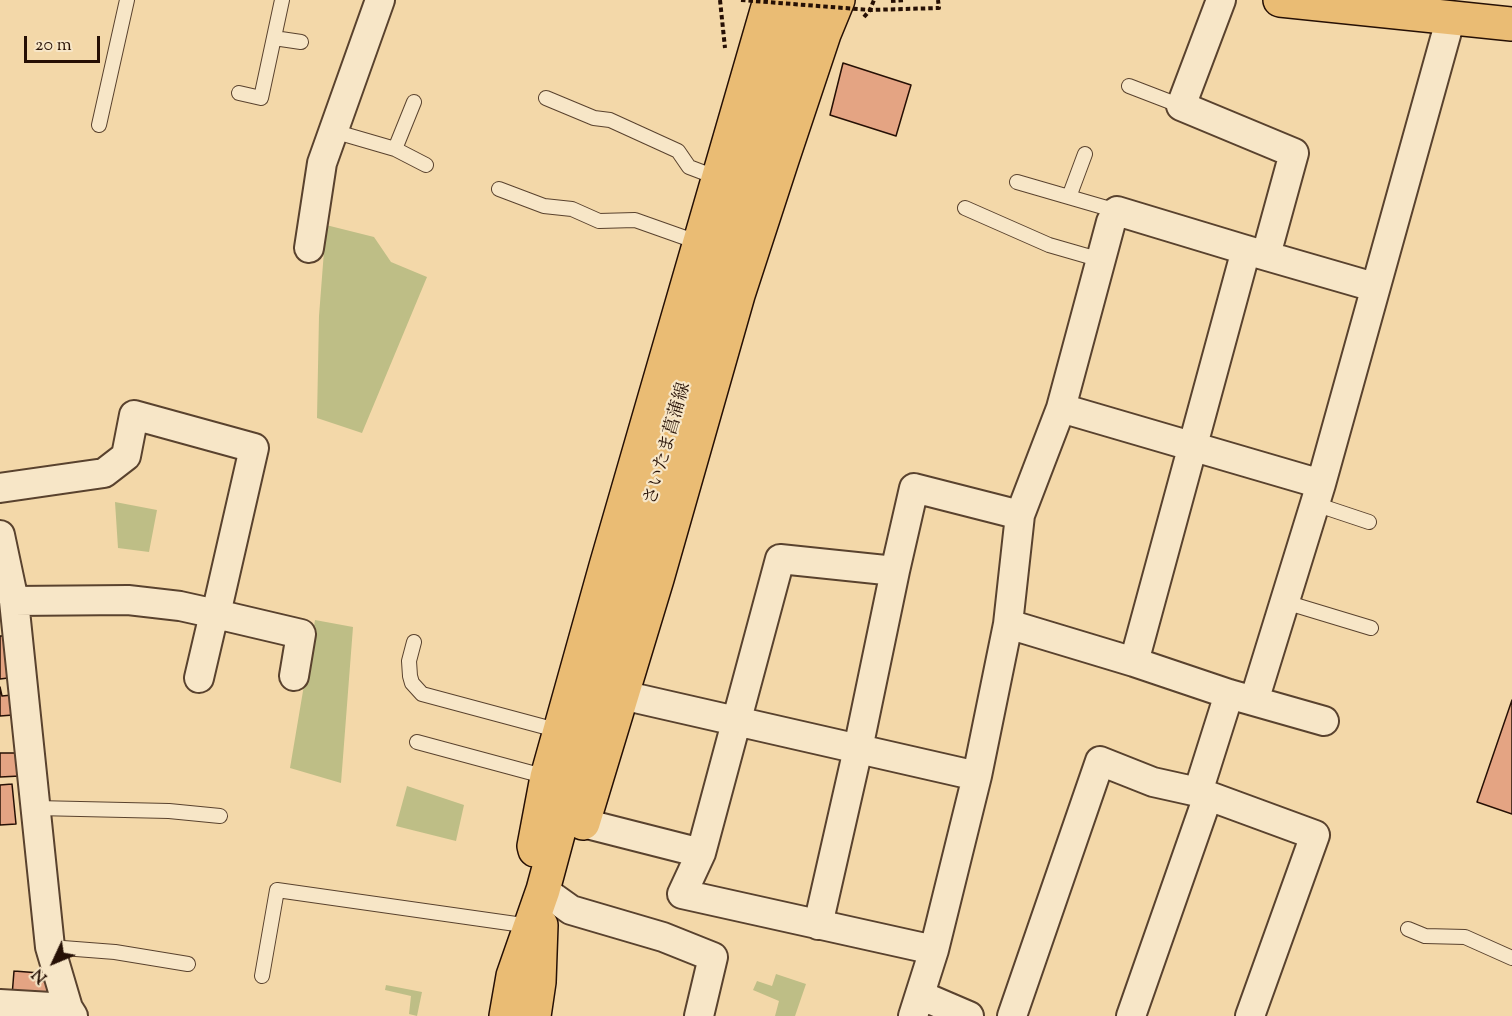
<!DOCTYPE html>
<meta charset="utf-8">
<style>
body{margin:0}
#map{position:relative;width:1512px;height:1016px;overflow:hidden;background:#f3d8a9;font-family:"Sorts Mill Goudy",serif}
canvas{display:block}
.north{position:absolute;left:24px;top:932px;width:60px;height:60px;-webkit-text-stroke:4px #f7e6c7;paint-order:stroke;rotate:226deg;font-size:16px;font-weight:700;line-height:24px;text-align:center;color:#261005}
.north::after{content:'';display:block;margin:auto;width:21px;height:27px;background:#261005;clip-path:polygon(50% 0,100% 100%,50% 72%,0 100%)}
.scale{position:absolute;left:24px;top:36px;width:76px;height:27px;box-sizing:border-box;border:3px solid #261005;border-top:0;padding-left:8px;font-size:18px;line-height:21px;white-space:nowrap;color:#261005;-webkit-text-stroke:4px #f7e6c7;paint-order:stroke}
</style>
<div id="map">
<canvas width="1512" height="1016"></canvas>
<div class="north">N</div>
<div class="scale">20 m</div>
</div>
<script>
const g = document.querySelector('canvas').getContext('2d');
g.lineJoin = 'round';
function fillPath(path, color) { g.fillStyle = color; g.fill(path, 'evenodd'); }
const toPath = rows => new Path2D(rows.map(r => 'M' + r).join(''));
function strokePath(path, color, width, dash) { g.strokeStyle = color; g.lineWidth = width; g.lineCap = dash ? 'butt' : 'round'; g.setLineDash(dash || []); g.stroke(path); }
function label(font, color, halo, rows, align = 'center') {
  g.font = font + ' "Sorts Mill Goudy","Noto Serif JP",serif'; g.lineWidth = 4.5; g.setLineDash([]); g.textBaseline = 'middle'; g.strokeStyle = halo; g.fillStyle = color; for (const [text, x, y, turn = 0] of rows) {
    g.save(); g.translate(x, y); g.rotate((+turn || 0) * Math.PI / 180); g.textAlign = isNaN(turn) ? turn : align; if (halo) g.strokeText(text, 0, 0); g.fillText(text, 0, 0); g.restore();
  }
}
fillPath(toPath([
 [326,225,374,237,391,262,427,277,362,433,317,418,319,316],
 [115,502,157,510,149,552,118,548],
 [315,620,353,627,341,783,290,768],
 [407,786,464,805,456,841,396,826],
 [776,974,806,984,795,1016,775,1016,779,1001,753,990,757,981,772,986],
 [386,985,422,992,417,1016,409,1014,411,996,385,990]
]), '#bebe86');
const building = toPath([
 [843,63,911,85,896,136,830,115,843,63],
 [0,636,5,636,8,678,0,679,0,636],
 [0,687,2,696,12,695,13,715,0,716,0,687],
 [1512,700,1512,814,1477,802,1512,700],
 [0,753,19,753,20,776,0,777,0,753],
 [12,784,16,824,0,825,0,785,12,784],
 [14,971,40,973,40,981,50,982,48,999,12,996,14,971]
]);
fillPath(building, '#e4a483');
strokePath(building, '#261005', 1.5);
const lane = toPath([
 [274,38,301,42],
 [1129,86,1181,106],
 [239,93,261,98,282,0],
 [546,98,594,118,610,120,678,151,689,167,718,178],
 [99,125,127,0],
 [333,131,395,149,426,165],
 [395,149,414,102],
 [1017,182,1117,211],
 [499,189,544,206,572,209,599,221,635,220,700,243],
 [1069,197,1085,154],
 [965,208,1049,245,1101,260],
 [1315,504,1369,522],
 [1285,602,1371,628],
 [414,642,409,661,410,676,412,683,422,694,560,731],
 [417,742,547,777],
 [36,808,169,811,220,816],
 [1408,929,1425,936,1465,937,1512,958],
 [50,947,115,952,188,964],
 [262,976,277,890,530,926]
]);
const street = toPath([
 [1221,0,1181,106,1294,153,1266,255],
 [309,248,322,163,380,0],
 [1061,408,1321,484],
 [0,488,104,473,126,456,134,415,254,448,216,614,180,606,128,600,14,601],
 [0,535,14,601,50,947,68,1008,73,1016],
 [216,614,301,634,294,676],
 [1008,624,1134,662,1229,694,1324,721],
 [1134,662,1246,250],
 [199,678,214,614],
 [622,695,977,776],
 [1254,701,1321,484,1451,17],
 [1198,792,1229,694],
 [583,823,701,853],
 [543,890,571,910,663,937,713,957,699,1016],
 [818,925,858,749,895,571],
 [934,950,682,894,701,853,780,559,895,571,914,488,1020,515],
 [920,995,969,1016],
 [0,1004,68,1008],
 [913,1016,934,950,977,776,1008,624,1020,515,1061,408,1111,222,1117,211,1246,250,1374,287],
 [1012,1016,1100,761,1153,782,1198,792,1315,835,1250,1016],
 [1131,1016,1208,796]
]);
const primary = toPath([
 [583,823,657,579,738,295,782,160,824,34,838,0],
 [535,850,534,846,547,777,606,566,770,0],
 [506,1016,513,976,543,890,597,689,672,432,755,154,804,0],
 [534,1016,539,982,541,925]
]);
const highway = toPath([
 [1280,0,1512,24]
]);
strokePath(lane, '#59422e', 16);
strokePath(street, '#59422e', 32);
strokePath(primary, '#261005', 36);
strokePath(highway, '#261005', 36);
strokePath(toPath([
 [720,0,725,48],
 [891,1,905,0],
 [864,17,870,10,939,8,938,0]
]), '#261005', 4, [4.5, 3]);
strokePath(lane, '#f7e6c7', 14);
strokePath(street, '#f7e6c7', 28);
strokePath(primary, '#eabc74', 33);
strokePath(highway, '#eabc74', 33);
strokePath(toPath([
 [741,0,870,10,874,0]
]), '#261005', 4, [4.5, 3]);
label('18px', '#261005', '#f7e6c7', [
 ["さいたま菖蒲線",669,444,-74]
]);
</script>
